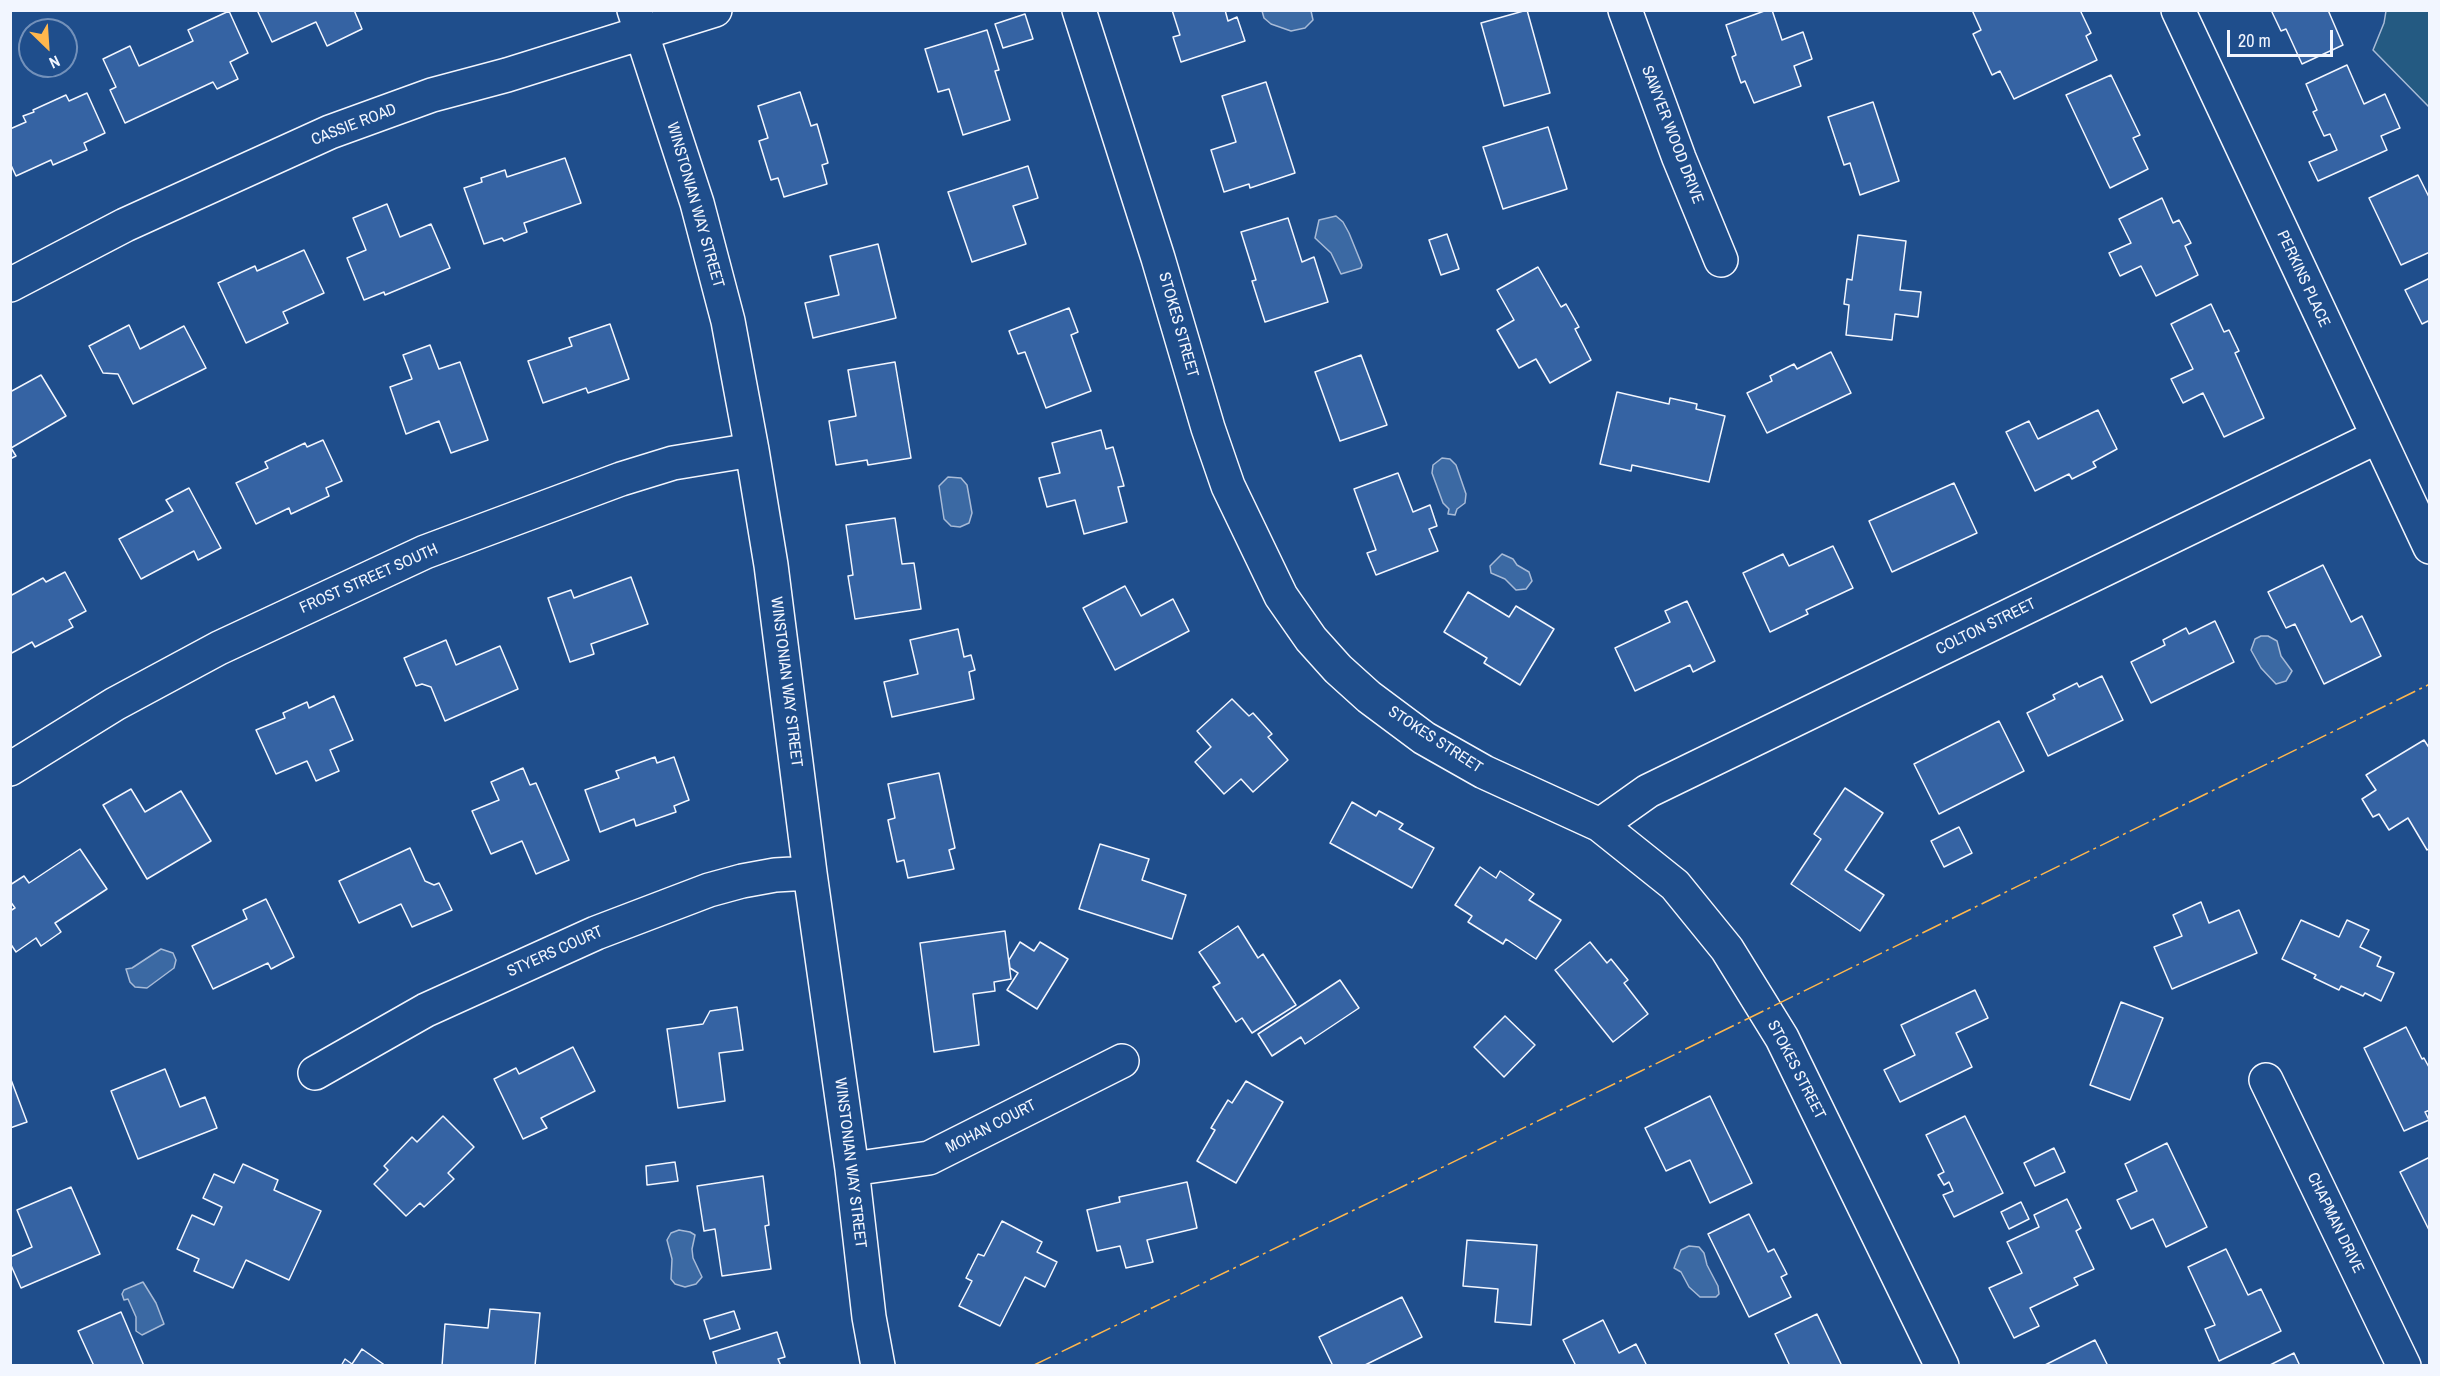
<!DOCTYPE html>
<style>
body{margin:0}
#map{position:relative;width:2440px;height:1376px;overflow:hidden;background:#1f4e8c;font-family:"Archivo Narrow",sans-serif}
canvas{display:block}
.frame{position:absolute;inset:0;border:12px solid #f2f6ff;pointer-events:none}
.north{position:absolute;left:18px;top:18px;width:60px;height:60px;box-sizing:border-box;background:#1f4e8c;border:2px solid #7391ba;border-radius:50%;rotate:155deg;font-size:16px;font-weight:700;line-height:24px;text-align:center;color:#f2f6ff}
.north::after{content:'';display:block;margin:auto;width:21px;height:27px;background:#ffb74d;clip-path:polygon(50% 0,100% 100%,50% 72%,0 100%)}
.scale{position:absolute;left:2227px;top:30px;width:106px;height:27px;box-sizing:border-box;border:3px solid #f2f6ff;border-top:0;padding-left:8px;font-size:18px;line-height:21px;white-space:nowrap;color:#f2f6ff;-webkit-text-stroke:4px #1f4e8c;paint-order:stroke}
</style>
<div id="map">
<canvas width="2440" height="1376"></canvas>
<div class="frame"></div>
<div class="north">N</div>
<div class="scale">20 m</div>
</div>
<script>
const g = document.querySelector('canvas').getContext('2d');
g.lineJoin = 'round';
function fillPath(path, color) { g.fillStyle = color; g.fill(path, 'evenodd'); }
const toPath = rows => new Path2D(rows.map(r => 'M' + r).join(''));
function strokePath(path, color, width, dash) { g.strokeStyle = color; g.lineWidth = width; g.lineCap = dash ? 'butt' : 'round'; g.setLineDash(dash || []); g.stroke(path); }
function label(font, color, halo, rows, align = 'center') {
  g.font = font + ' "Archivo Narrow",sans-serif'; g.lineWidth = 4.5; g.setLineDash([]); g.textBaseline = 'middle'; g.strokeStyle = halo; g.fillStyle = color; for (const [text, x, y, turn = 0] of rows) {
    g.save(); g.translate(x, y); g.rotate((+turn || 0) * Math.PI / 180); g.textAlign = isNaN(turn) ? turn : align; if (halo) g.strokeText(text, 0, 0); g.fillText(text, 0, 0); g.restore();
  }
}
const green = toPath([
 [2386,11,2429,11,2429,107,2373,50,2384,23,2386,11]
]);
fillPath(green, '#245a82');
strokePath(green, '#a8bbd7', 1.5);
const water = toPath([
 [1262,11,1311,11,1313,20,1305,28,1291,31,1271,24,1264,18,1262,11],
 [1336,216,1343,222,1349,233,1362,265,1361,268,1341,274,1331,253,1315,238,1319,220,1336,216],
 [1442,458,1450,459,1456,465,1466,494,1465,503,1457,509,1455,515,1448,514,1449,509,1443,503,1432,473,1433,465,1442,458],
 [948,477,961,478,967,485,972,513,969,523,960,527,951,526,944,519,939,486,948,477],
 [1502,554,1513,559,1517,565,1529,572,1532,581,1526,589,1516,590,1505,579,1491,573,1490,566,1502,554],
 [2261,636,2268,636,2277,641,2281,656,2292,671,2286,681,2276,684,2261,668,2251,650,2255,639,2261,636],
 [161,949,173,953,176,960,174,968,147,988,135,987,130,982,126,969,132,968,161,949],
 [679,1230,690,1232,695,1235,692,1249,693,1258,702,1277,696,1284,685,1287,675,1284,671,1279,672,1259,667,1240,671,1233,679,1230],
 [1689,1246,1699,1247,1704,1253,1707,1265,1718,1286,1719,1294,1716,1297,1700,1297,1689,1287,1681,1272,1674,1268,1681,1250,1689,1246],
 [143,1282,156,1303,164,1324,142,1335,136,1331,136,1317,128,1299,124,1300,122,1294,124,1290,143,1282]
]);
fillPath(water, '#3b69a3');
strokePath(water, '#a8bbd7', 1.5);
const building = toPath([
 [257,10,354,10,362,29,327,46,316,22,272,42,257,10],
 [1172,10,1225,10,1228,21,1237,17,1245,41,1181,62,1173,37,1180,35,1172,10],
 [1527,10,1550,93,1504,106,1481,23,1527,10],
 [1767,10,1772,10,1782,40,1803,32,1812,59,1794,66,1801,86,1754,103,1745,81,1741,83,1732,57,1736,55,1726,25,1767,10],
 [1972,10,2080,10,2091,33,2086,36,2097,60,2014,99,2000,71,1992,75,1973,34,1981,30,1972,10],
 [2271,10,2328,10,2343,45,2302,64,2286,29,2281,31,2271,10],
 [229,11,248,53,230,62,238,79,217,89,213,82,125,123,110,90,116,87,103,59,130,46,139,66,193,41,188,30,229,11],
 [1025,14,1033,39,1003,48,995,24,1025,14],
 [987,30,999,70,995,71,1010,120,963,135,949,89,938,92,925,49,987,30],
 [2347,65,2364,104,2385,94,2400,128,2381,136,2387,150,2318,181,2309,162,2337,150,2330,134,2324,136,2313,112,2317,110,2306,84,2347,65],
 [2111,75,2140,135,2133,138,2148,169,2110,188,2066,95,2111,75],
 [1266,82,1295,173,1250,188,1249,184,1224,192,1211,150,1236,142,1222,96,1266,82],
 [800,92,811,126,817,124,828,163,822,165,827,184,784,197,778,178,771,180,759,141,768,138,758,106,800,92],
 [87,93,105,133,84,143,87,150,53,165,51,160,16,176,10,163,10,129,26,122,23,116,34,112,33,110,66,95,69,101,87,93],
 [1873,102,1899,181,1860,195,1850,163,1844,165,1828,117,1873,102],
 [1548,127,1567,189,1503,209,1483,147,1548,127],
 [565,158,581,203,524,223,527,232,504,241,502,238,484,244,464,188,482,182,481,178,505,170,507,177,565,158],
 [1028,166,1038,198,1013,206,1026,244,972,262,948,192,1028,166],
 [2418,175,2430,199,2430,252,2401,265,2369,198,2418,175],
 [2162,198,2173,223,2179,220,2191,243,2185,246,2198,275,2156,296,2141,266,2120,276,2109,253,2131,243,2119,219,2162,198],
 [387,204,400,237,431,224,450,268,385,295,384,292,364,300,347,258,366,250,353,218,387,204],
 [1288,218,1302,262,1314,257,1328,302,1265,322,1252,281,1256,280,1241,232,1288,218],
 [1447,234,1459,269,1441,275,1429,240,1447,234],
 [1858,235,1906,241,1900,290,1921,292,1918,317,1895,314,1892,340,1846,335,1849,305,1844,304,1847,279,1852,280,1858,235],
 [878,244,896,318,813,338,805,303,839,295,830,256,878,244],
 [304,250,324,293,283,312,288,323,246,343,218,283,255,266,257,271,304,250],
 [1538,267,1561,307,1566,304,1579,327,1575,329,1591,360,1550,383,1536,359,1519,368,1497,330,1514,320,1497,290,1538,267],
 [2430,278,2430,324,2428,321,2422,324,2405,290,2430,278],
 [2211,304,2224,332,2229,330,2239,351,2235,353,2264,418,2224,437,2203,393,2183,403,2171,379,2193,369,2171,324,2211,304],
 [1069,308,1078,332,1071,335,1091,391,1046,408,1025,352,1018,354,1009,331,1069,308],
 [610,324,629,379,588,393,586,388,543,403,528,361,572,346,569,338,610,324],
 [129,325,140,349,184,326,206,368,133,404,118,374,103,373,89,346,129,325],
 [430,345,439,369,460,362,488,440,451,453,439,421,406,434,390,387,412,379,403,355,430,345],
 [1831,352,1851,393,1767,433,1747,393,1772,381,1770,376,1794,364,1797,369,1831,352],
 [1361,355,1387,425,1340,441,1315,372,1361,355],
 [895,362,911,458,868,465,867,460,836,465,829,421,856,416,848,370,895,362],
 [41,375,66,416,11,448,16,456,10,459,10,392,41,375],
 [1617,392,1669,404,1670,398,1697,404,1696,409,1725,416,1709,482,1632,465,1631,471,1600,464,1617,392],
 [2098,410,2117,449,2093,462,2096,467,2072,479,2069,474,2035,491,2006,432,2029,421,2038,439,2098,410],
 [1101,430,1106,449,1113,447,1124,486,1118,487,1127,522,1084,534,1075,500,1047,507,1039,478,1060,473,1052,443,1101,430],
 [323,440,342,481,326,488,329,496,291,514,289,508,256,524,236,483,268,468,265,462,305,443,307,447,323,440],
 [1398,473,1413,512,1430,505,1437,526,1429,529,1438,551,1376,575,1367,553,1376,550,1354,489,1398,473],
 [1954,483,1977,533,1892,572,1869,521,1954,483],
 [189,488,221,548,198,560,194,551,141,579,119,539,173,511,166,500,189,488],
 [895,518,902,564,914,563,921,609,855,619,848,576,853,575,846,525,895,518],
 [1833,546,1853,588,1806,610,1808,614,1770,632,1743,573,1783,554,1789,566,1833,546],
 [2323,565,2351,622,2362,616,2381,656,2324,684,2295,624,2286,628,2268,592,2323,565],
 [65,572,86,611,69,620,73,627,35,647,32,642,10,654,10,596,43,578,46,582,65,572],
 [631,577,648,624,591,644,594,654,570,662,548,598,571,590,574,598,631,577],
 [1125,586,1141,616,1173,599,1189,631,1115,670,1083,608,1125,586],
 [1468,592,1509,617,1516,606,1554,629,1520,685,1484,663,1487,658,1444,632,1468,592],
 [1687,601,1715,661,1693,672,1690,665,1635,691,1615,648,1670,622,1665,611,1687,601],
 [2215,621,2234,662,2151,703,2131,662,2165,645,2163,640,2186,628,2189,634,2215,621],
 [958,629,964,657,971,655,975,670,969,672,974,699,892,717,884,682,918,674,910,640,958,629],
 [446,640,456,665,500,646,518,689,445,721,431,687,422,684,416,686,404,658,446,640],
 [2102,676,2123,720,2048,756,2027,713,2055,699,2053,695,2077,683,2079,687,2102,676],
 [334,696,353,740,330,750,339,771,316,781,307,761,276,774,256,730,285,718,283,713,307,702,309,708,334,696],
 [1232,699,1249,716,1253,713,1272,734,1268,737,1288,760,1253,792,1241,779,1224,794,1195,762,1211,747,1197,731,1232,699],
 [1999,721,2024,771,1939,814,1914,764,1999,721],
 [2424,740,2430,749,2430,848,2427,850,2408,818,2389,830,2379,814,2373,817,2362,799,2376,790,2366,775,2424,740],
 [655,757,657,763,674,757,689,800,674,806,676,812,636,826,634,819,600,832,585,790,619,778,616,771,655,757],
 [523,768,530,785,536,783,569,860,536,874,522,841,491,854,472,811,499,800,491,782,523,768],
 [939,773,955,848,949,850,954,869,908,878,904,860,897,862,888,820,895,818,888,784,939,773],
 [1845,788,1883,813,1845,870,1884,895,1860,931,1791,884,1821,839,1814,834,1845,788],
 [131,789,145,812,181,791,211,841,147,879,103,805,131,789],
 [1352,802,1376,816,1379,811,1403,824,1399,829,1434,848,1412,888,1330,843,1352,802],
 [1959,827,1972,853,1944,867,1931,841,1959,827],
 [1100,844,1149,859,1142,880,1186,895,1172,939,1079,909,1100,844],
 [410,848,425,881,434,885,439,883,452,910,412,927,401,904,359,923,339,881,410,848],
 [80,849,107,889,55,923,61,932,41,946,36,938,16,952,10,943,10,911,15,908,10,901,10,885,24,876,29,883,80,849],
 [1480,867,1496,878,1500,871,1534,894,1529,900,1561,920,1536,959,1506,939,1503,944,1468,922,1472,916,1455,905,1480,867],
 [266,899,294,957,271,969,268,963,213,989,192,946,247,919,243,910,266,899],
 [2201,902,2209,923,2239,910,2257,953,2172,989,2154,947,2182,936,2173,915,2201,902],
 [2301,920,2339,937,2347,920,2369,930,2360,947,2381,957,2377,966,2394,973,2381,1001,2365,993,2363,996,2341,986,2339,990,2314,978,2316,975,2282,959,2301,920],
 [1238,926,1258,958,1263,954,1296,1005,1252,1033,1242,1018,1236,1022,1213,987,1220,983,1199,952,1238,926],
 [1005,931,1011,979,994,982,995,991,973,994,979,1045,934,1052,920,943,1005,931],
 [1020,942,1034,951,1040,942,1068,959,1037,1009,1007,990,1018,973,1010,968,1009,960,1020,942],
 [1590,942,1607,963,1611,959,1628,980,1624,983,1648,1014,1613,1042,1555,970,1590,942],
 [1340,980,1359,1008,1305,1044,1301,1037,1272,1056,1258,1034,1340,980],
 [1975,990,1988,1018,1956,1033,1972,1067,1900,1102,1884,1070,1915,1055,1901,1025,1975,990],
 [2121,1002,2163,1018,2130,1100,2090,1085,2121,1002],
 [737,1007,743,1050,719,1053,725,1101,678,1108,667,1029,703,1024,710,1011,737,1007],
 [1505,1016,1535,1045,1504,1077,1474,1047,1505,1016],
 [2406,1027,2422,1059,2424,1058,2430,1069,2430,1110,2425,1112,2429,1120,2404,1131,2364,1048,2406,1027],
 [573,1047,595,1091,541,1118,547,1128,523,1139,494,1079,516,1068,519,1074,573,1047],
 [165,1069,180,1107,205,1097,217,1128,138,1159,111,1091,165,1069],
 [10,1077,27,1122,10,1128,10,1077],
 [1246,1081,1283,1102,1236,1183,1197,1161,1215,1130,1211,1128,1228,1100,1232,1103,1246,1081],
 [1710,1096,1752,1183,1710,1203,1690,1160,1666,1171,1645,1128,1710,1096],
 [443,1116,474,1147,448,1173,454,1179,424,1207,420,1203,406,1216,374,1184,388,1170,384,1166,412,1137,417,1142,443,1116],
 [1965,1116,2003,1193,1954,1217,1943,1195,1953,1191,1949,1182,1944,1185,1938,1175,1944,1172,1926,1135,1965,1116],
 [2167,1143,2207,1227,2166,1247,2153,1219,2131,1229,2117,1200,2137,1191,2125,1164,2167,1143],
 [2054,1148,2065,1172,2035,1186,2024,1163,2054,1148],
 [2430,1157,2430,1232,2400,1172,2430,1157],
 [675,1162,678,1181,647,1185,646,1166,675,1162],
 [243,1164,278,1180,274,1190,321,1211,289,1280,246,1260,233,1288,194,1271,199,1259,177,1249,192,1215,214,1225,222,1207,203,1198,214,1174,234,1183,243,1164],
 [763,1176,769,1225,765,1226,771,1269,722,1276,715,1229,704,1231,697,1186,763,1176],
 [1187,1182,1197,1228,1147,1240,1153,1262,1126,1268,1120,1246,1097,1251,1087,1210,1120,1202,1119,1197,1187,1182],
 [71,1187,100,1254,21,1288,10,1263,10,1257,32,1247,17,1210,71,1187],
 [2067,1199,2081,1228,2076,1231,2094,1269,2074,1278,2078,1285,2030,1308,2039,1326,2014,1338,1989,1288,2022,1273,2007,1242,2039,1227,2034,1215,2067,1199],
 [2021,1202,2029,1219,2009,1229,2001,1212,2021,1202],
 [1749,1214,1768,1252,1774,1249,1787,1274,1781,1277,1791,1297,1749,1317,1708,1234,1749,1214],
 [1002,1221,1042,1242,1037,1252,1057,1262,1045,1287,1025,1277,1000,1326,959,1306,972,1281,966,1278,978,1254,984,1256,1002,1221],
 [1467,1240,1537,1245,1531,1325,1495,1322,1498,1289,1463,1286,1467,1240],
 [2226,1249,2248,1295,2261,1289,2281,1331,2219,1361,2205,1329,2215,1325,2188,1267,2226,1249],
 [1402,1297,1422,1337,1363,1366,1333,1366,1319,1337,1402,1297],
 [490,1309,540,1313,535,1366,442,1366,445,1324,488,1328,490,1309],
 [734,1311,740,1329,710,1339,704,1320,734,1311],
 [121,1312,144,1366,94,1366,78,1331,121,1312],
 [1817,1314,1842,1366,1790,1366,1775,1334,1817,1314],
 [1603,1320,1619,1353,1636,1344,1647,1366,1576,1366,1563,1340,1603,1320],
 [777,1332,785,1357,778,1359,781,1366,717,1366,713,1352,777,1332],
 [2095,1340,2108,1366,2043,1366,2095,1340],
 [362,1349,386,1366,341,1366,345,1359,352,1364,362,1349],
 [2294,1353,2300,1366,2268,1366,2294,1353]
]);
fillPath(building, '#3563a3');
strokePath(building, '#f2f6ff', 1.5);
const minor = toPath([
 [634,10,697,203,728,321,752,450,771,565,810,873,852,1169,869,1317,878,1366],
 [1079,10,1158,258,1208,428,1228,486,1281,596,1311,639,1338,669,1369,697,1424,738,1484,772,1600,825,1675,885,1727,949,1782,1038,1942,1366],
 [1625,10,1679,158,1721,260],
 [2178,10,2430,547],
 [10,285,125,225,330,132,432,95,507,75,715,10],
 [10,769,115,704,219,648,425,552,621,479,673,463,752,450],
 [1600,825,1648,791,2377,437],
 [315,1073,426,1010,596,933,709,890,742,881,775,875,810,873],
 [2266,1080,2404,1366],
 [852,1169,929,1158,1122,1061]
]);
strokePath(minor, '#f2f6ff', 36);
strokePath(minor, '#1f4e8c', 33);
strokePath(toPath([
 [1032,1366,1641,1071,2430,684]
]), '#ffb74d', 1.5, [21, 4.5, 3, 4.5]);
label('16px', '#f2f6ff', '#1f4e8c', [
 ["CASSIE ROAD",354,125,-21],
 ["SAWYER WOOD DRIVE",1672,135,69],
 ["WINSTONIAN WAY STREET",695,205,74],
 ["PERKINS PLACE",2303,279,65],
 ["STOKES STREET",1178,325,74],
 ["FROST STREET SOUTH",369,579,-24],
 ["COLTON STREET",1986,627,-26],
 ["WINSTONIAN WAY STREET",786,682,83],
 ["STOKES STREET",1435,740,33],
 ["STYERS COURT",555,952,-24],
 ["STOKES STREET",1796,1070,63],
 ["MOHAN COURT",991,1127,-27],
 ["WINSTONIAN WAY STREET",850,1163,83],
 ["CHAPMAN DRIVE",2335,1223,64]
]);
</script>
